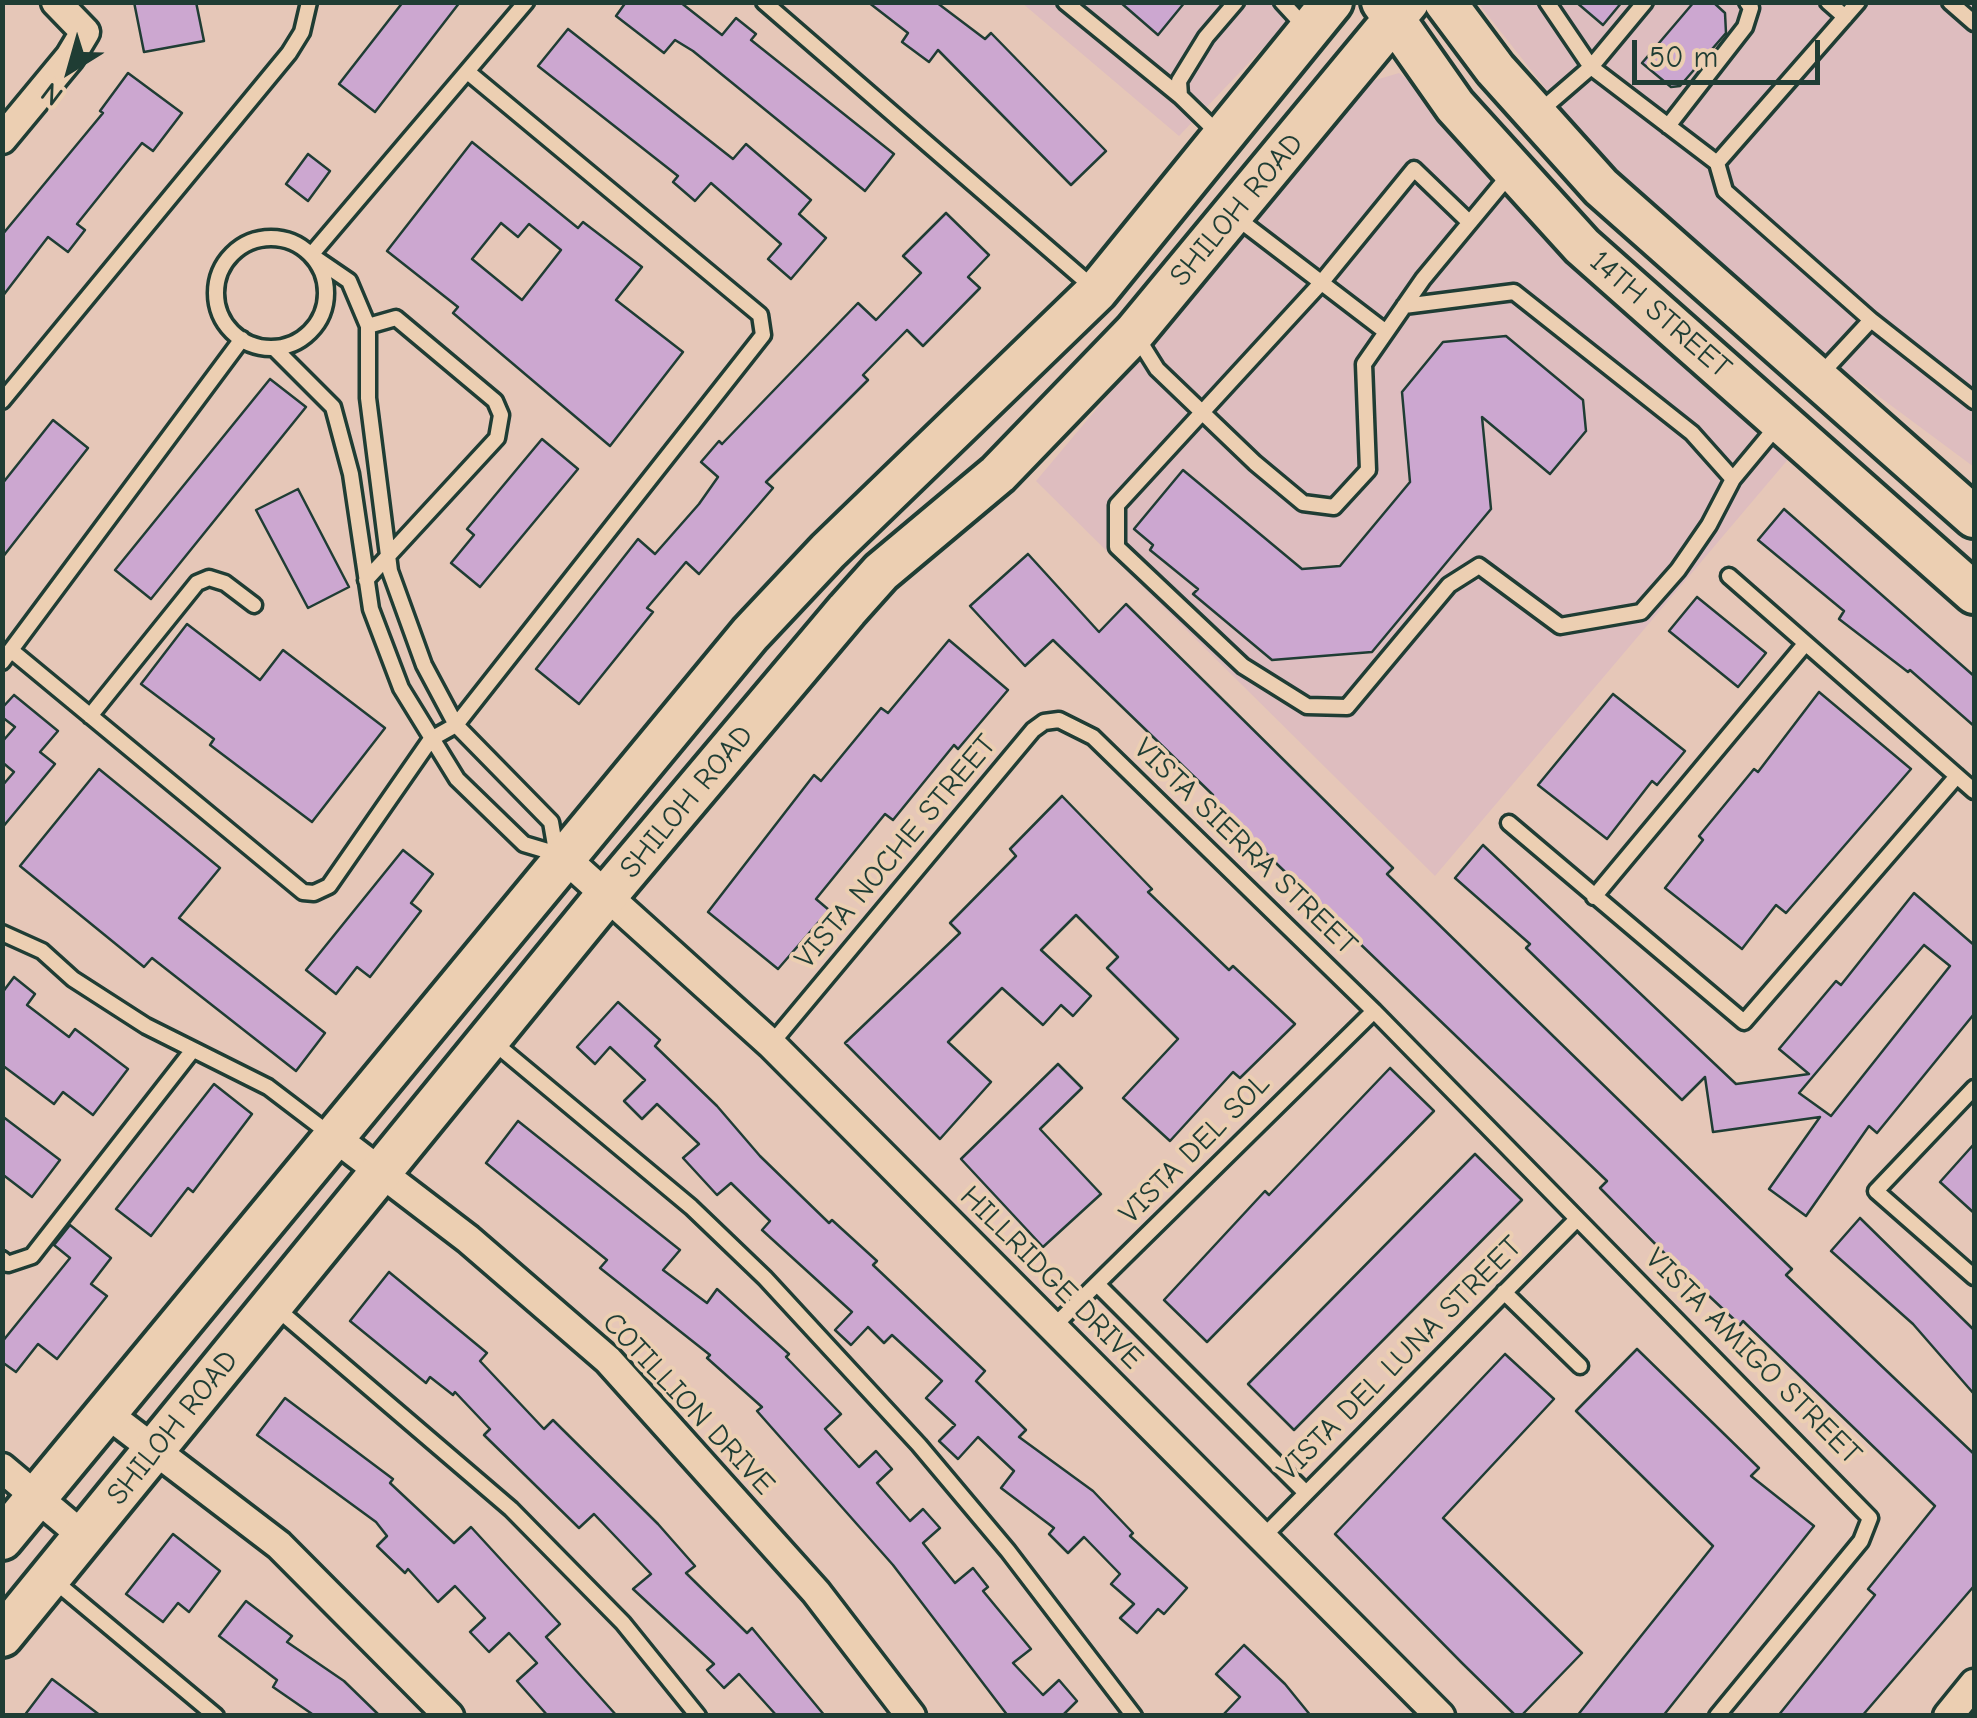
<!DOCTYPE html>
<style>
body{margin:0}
#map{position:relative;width:1977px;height:1718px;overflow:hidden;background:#e6c7b8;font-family:"Comic Neue",sans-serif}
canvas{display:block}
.frame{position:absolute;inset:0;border:5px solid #1f3d34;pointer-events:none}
.north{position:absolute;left:20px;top:20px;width:100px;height:100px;-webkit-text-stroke:8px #eccfb2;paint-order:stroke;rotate:217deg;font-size:28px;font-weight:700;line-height:40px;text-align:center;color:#1f3d34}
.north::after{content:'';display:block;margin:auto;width:35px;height:45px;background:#1f3d34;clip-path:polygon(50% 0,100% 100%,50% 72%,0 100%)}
.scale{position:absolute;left:1632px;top:40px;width:188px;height:45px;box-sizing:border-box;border:5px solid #1f3d34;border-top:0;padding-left:12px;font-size:30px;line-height:35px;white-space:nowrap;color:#1f3d34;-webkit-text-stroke:8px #eccfb2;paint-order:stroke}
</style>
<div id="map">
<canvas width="1977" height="1718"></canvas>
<div class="frame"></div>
<div class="north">N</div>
<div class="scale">50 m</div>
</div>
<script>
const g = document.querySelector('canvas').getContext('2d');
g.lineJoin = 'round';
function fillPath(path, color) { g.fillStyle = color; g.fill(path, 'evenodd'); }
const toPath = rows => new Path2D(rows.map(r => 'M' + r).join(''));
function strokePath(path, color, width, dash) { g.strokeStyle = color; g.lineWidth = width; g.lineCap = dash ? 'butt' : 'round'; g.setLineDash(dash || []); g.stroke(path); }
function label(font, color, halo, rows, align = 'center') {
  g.font = font + ' "Comic Neue",sans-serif'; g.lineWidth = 8; g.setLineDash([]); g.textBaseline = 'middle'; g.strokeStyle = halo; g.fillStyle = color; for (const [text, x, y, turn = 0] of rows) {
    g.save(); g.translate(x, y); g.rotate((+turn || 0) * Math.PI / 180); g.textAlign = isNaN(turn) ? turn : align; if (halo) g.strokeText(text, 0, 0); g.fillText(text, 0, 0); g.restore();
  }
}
fillPath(toPath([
 [1022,3,1306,3,1179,136],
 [1478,3,1974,3,1974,467,1796,335,1695,246,1580,132],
 [1399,73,1420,89,1476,160,1569,261,1790,457,1435,876,1036,481,1372,81]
]), '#debdbf');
const building = toPath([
 [134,2,196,2,204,41,144,52,134,2],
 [403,2,460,2,375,112,339,84,403,2],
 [626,2,680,2,722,35,736,18,756,34,751,40,894,154,865,191,693,51,675,40,664,53,616,16,626,2],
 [868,2,936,2,985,39,991,33,1106,151,1071,185,938,50,929,62,902,42,908,33,868,2],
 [1120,2,1185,2,1158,35,1120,2],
 [1576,2,1622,2,1603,25,1576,2],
 [1694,2,1713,2,1725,13,1726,33,1680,86,1671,87,1642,63,1694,2],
 [568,29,733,159,746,144,811,200,799,214,826,238,791,279,768,259,781,244,711,183,695,201,673,182,678,176,538,66,568,29],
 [128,73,182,113,153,151,142,143,77,224,85,230,68,252,48,237,2,297,2,235,103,113,100,111,128,73],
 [472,142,578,228,583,222,642,267,616,300,683,352,610,446,453,313,458,307,387,251,472,142],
 [501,223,518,237,529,224,561,250,522,300,472,259,501,223],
 [308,154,330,171,308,201,286,184,308,154],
 [946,213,989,255,968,277,980,288,923,346,907,330,863,375,868,380,766,482,773,488,699,574,686,562,647,608,653,612,579,704,536,669,638,539,655,554,699,504,718,477,701,462,719,441,722,444,858,303,876,320,921,273,903,256,946,213],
 [1506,336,1583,400,1586,431,1550,474,1482,417,1491,509,1372,652,1272,660,1193,594,1198,589,1150,550,1153,545,1134,529,1183,470,1302,569,1340,566,1410,482,1402,392,1443,342,1506,336],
 [270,379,306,407,151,599,115,570,270,379],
 [53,420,88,448,2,558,2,484,53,420],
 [542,439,578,469,480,587,451,563,474,535,467,529,542,439],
 [298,489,349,587,308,608,256,510,298,489],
 [1784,509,1974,676,1974,726,1910,670,1908,672,1839,619,1844,611,1758,540,1784,509],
 [1028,554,1099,632,1126,604,1393,868,1387,874,1792,1269,1786,1275,1974,1454,1974,1586,1862,1716,1778,1716,1875,1595,1868,1589,1935,1506,1743,1321,1740,1325,1676,1265,1600,1188,1607,1181,1279,866,1211,798,1213,795,1053,640,1025,666,970,606,1028,554],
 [1697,597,1766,653,1738,687,1669,631,1697,597],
 [187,624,260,680,283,650,385,728,312,822,210,745,214,739,141,684,187,624],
 [949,640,1008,690,958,749,954,745,893,820,885,814,816,899,829,910,778,969,708,912,814,775,821,781,881,708,888,713,949,640],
 [1819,692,1911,769,1786,913,1776,905,1742,949,1665,888,1703,840,1699,836,1754,769,1758,772,1819,692],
 [1613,694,1685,751,1657,785,1652,781,1607,839,1538,785,1613,694],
 [14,695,58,731,40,752,55,764,2,828,2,786,14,772,2,762,2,742,15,727,2,717,2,708,14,695],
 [99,769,220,868,179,918,325,1033,296,1071,152,958,144,967,20,866,99,769],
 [1062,796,1152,889,1148,892,1229,970,1233,966,1295,1024,1240,1078,1233,1072,1170,1141,1123,1098,1178,1039,1107,968,1118,957,1076,915,1041,950,1091,996,1073,1016,1061,1005,1043,1025,1002,988,948,1042,991,1082,940,1139,845,1043,960,933,950,923,1016,856,1010,849,1062,796],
 [1483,845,1736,1084,1809,1074,1779,1049,1836,981,1841,985,1914,893,1974,945,1974,1014,1877,1133,1869,1126,1806,1216,1769,1189,1820,1117,1713,1132,1705,1077,1682,1100,1526,948,1530,944,1455,878,1483,845],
 [1924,945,1950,966,1831,1116,1799,1093,1924,945],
 [403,850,433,874,411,903,421,911,370,977,357,967,336,994,306,970,403,850],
 [14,977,35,994,27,1005,69,1037,75,1029,128,1069,93,1115,63,1092,54,1104,2,1065,2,993,14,977],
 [618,1002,660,1040,655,1046,717,1106,760,1156,829,1223,832,1220,877,1261,873,1265,985,1371,976,1381,1026,1430,1019,1437,1093,1491,1133,1533,1130,1536,1187,1588,1164,1614,1158,1609,1137,1633,1120,1618,1134,1604,1111,1584,1120,1574,1084,1537,1068,1553,1049,1534,1054,1528,1001,1488,1014,1471,978,1437,958,1459,939,1441,955,1425,926,1398,942,1381,892,1335,884,1343,868,1327,851,1345,835,1330,852,1312,762,1230,770,1221,731,1183,717,1195,683,1158,699,1144,657,1104,642,1119,624,1101,645,1080,610,1047,595,1064,577,1047,618,1002],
 [1058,1064,1082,1088,1040,1129,1101,1194,1043,1247,961,1159,1058,1064],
 [1390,1068,1434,1111,1207,1342,1164,1300,1265,1191,1269,1195,1390,1068],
 [214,1084,252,1114,193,1192,188,1188,151,1236,116,1209,214,1084],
 [2,1116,60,1160,32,1197,2,1174,2,1116],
 [518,1121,680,1250,663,1270,707,1303,717,1289,789,1354,786,1357,841,1414,825,1429,859,1467,876,1451,892,1469,877,1483,910,1521,923,1509,940,1528,923,1543,955,1583,973,1568,988,1587,983,1591,1031,1649,1013,1663,1043,1695,1059,1680,1077,1701,1062,1716,1008,1716,893,1565,757,1411,762,1407,707,1358,710,1355,600,1268,607,1260,486,1163,518,1121],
 [1974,1144,1974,1213,1940,1182,1974,1144],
 [1475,1154,1522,1200,1294,1430,1248,1384,1475,1154],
 [1860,1218,1974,1330,1974,1394,1913,1324,1831,1251,1860,1218],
 [70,1225,111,1258,91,1284,107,1296,57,1359,38,1344,16,1372,2,1362,2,1342,70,1258,54,1245,70,1225],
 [389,1272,487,1353,480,1361,544,1429,553,1420,658,1524,695,1566,686,1573,747,1633,752,1628,825,1716,777,1716,739,1674,724,1688,707,1670,714,1664,633,1589,651,1574,594,1514,579,1528,484,1435,490,1429,455,1392,453,1395,430,1377,426,1383,350,1321,389,1272],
 [1637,1349,1759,1468,1751,1476,1814,1526,1663,1716,1577,1716,1713,1546,1576,1411,1637,1349],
 [1505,1354,1554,1399,1443,1518,1582,1653,1521,1716,1516,1716,1462,1663,1335,1534,1505,1354],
 [285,1398,393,1479,390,1483,454,1543,471,1527,560,1624,546,1637,617,1716,548,1716,517,1681,537,1663,509,1633,489,1652,470,1632,485,1618,455,1586,438,1602,408,1569,405,1573,377,1546,387,1536,376,1522,257,1435,285,1398],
 [173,1534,220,1571,189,1612,178,1603,163,1622,126,1594,173,1534],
 [246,1601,292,1636,287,1642,344,1681,380,1716,315,1716,273,1687,277,1680,219,1636,246,1601],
 [1244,1645,1285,1684,1311,1716,1222,1716,1240,1697,1216,1674,1244,1645],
 [52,1679,101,1716,24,1716,52,1679]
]);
fillPath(building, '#cca7d0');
strokePath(building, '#1f3d34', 2.5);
const lane = toPath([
 [526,2,311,255,349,281,368,326,368,398,390,571,424,665,456,725,551,822,556,851],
 [764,2,1096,290],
 [1065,2,1180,96],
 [1282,2,1305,27],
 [1547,2,1591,67,1717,163,1725,191,1871,320,1820,375],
 [1828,2,1845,17],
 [1950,2,1974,23],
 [1539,112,1591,67,1645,2],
 [1668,126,1745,27,1751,8,1747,2],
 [1218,133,1180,96,1179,81,1206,37,1236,2],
 [1717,163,1858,2],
 [1233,215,1386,332],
 [1468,221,1414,169,1321,283,1117,505,1117,547,1243,666,1307,706,1347,707,1449,585,1479,566,1560,626,1641,612,1678,570,1709,525,1733,479,1777,426],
 '216 293a55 55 0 1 1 110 0a55 55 0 1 1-110 0Z',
 [1404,306,1514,292,1692,433,1733,479],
 [1871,320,1974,401],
 [1137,337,1157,369,1255,463,1303,503,1334,507,1368,470,1364,364,1423,279,1510,174],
 [274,348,333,407,351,474,371,609,401,688,457,779,524,844,561,855],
 [2,401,289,53,302,32,309,2],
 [1729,576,1974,791],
 [366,580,497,438,501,415,495,401,396,318,368,326],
 [12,651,303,892,314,893,329,886,431,739,456,725,763,335,760,315,469,73],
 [2,662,242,339],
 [90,716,197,583,209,578,225,583,254,605],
 [1509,823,1744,1022,1957,776],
 [1594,897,1805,644],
 [2,933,42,951,73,979,146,1026,268,1087,331,1135],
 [492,1041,691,1207,765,1278,919,1445,1008,1551,1134,1716],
 [771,1044,1033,730,1044,722,1059,720,1093,737,1374,1011,1870,1518,1861,1541,1717,1716],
 [1974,1088,1876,1191,1974,1277],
 [2,1259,8,1264,32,1256,192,1051],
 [1097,1284,1306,1493],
 [1504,1292,1580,1366],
 [275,1307,511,1509,623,1623,698,1716],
 [1054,1326,1374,1011],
 [1263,1537,1577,1219],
 [51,1578,216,1716]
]);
const street = toPath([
 [2,139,70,57,85,32,56,2],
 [565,858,771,1044,1440,1716],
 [332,1135,468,1239,608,1360,816,1592,911,1716],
 [105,1412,279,1545,449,1716],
 [2,1468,84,1537],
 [1948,1716,1974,1684]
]);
const secondary = toPath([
 [1382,2,1455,106,1582,246,1974,593],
 [1445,2,1495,69,1601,187,1974,517],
 [2,1539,750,634,828,551,1097,291,1332,2],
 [2,1636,596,908,847,610,881,572,998,474,1134,333,1408,2]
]);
strokePath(lane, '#1f3d34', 21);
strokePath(street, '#1f3d34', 35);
strokePath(secondary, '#1f3d34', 48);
strokePath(lane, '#eccfb2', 14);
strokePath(street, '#eccfb2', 28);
strokePath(secondary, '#eccfb2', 40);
label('30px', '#1f3d34', '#eccfb2', [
 ["SHILOH ROAD",1237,210,-50],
 ["14TH STREET",1660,315,41],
 ["SHILOH ROAD",687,802,-50],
 ["VISTA SIERRA STREET",1245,847,44],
 ["VISTA NOCHE STREET",896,852,-50],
 ["VISTA DEL SOL",1195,1149,-45],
 ["HILLRIDGE DRIVE",1051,1278,45],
 ["VISTA AMIGO STREET",1753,1357,45],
 ["VISTA DEL LUNA STREET",1400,1359,-45],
 ["COTILLION DRIVE",688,1404,47],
 ["SHILOH ROAD",173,1428,-51]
]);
</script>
